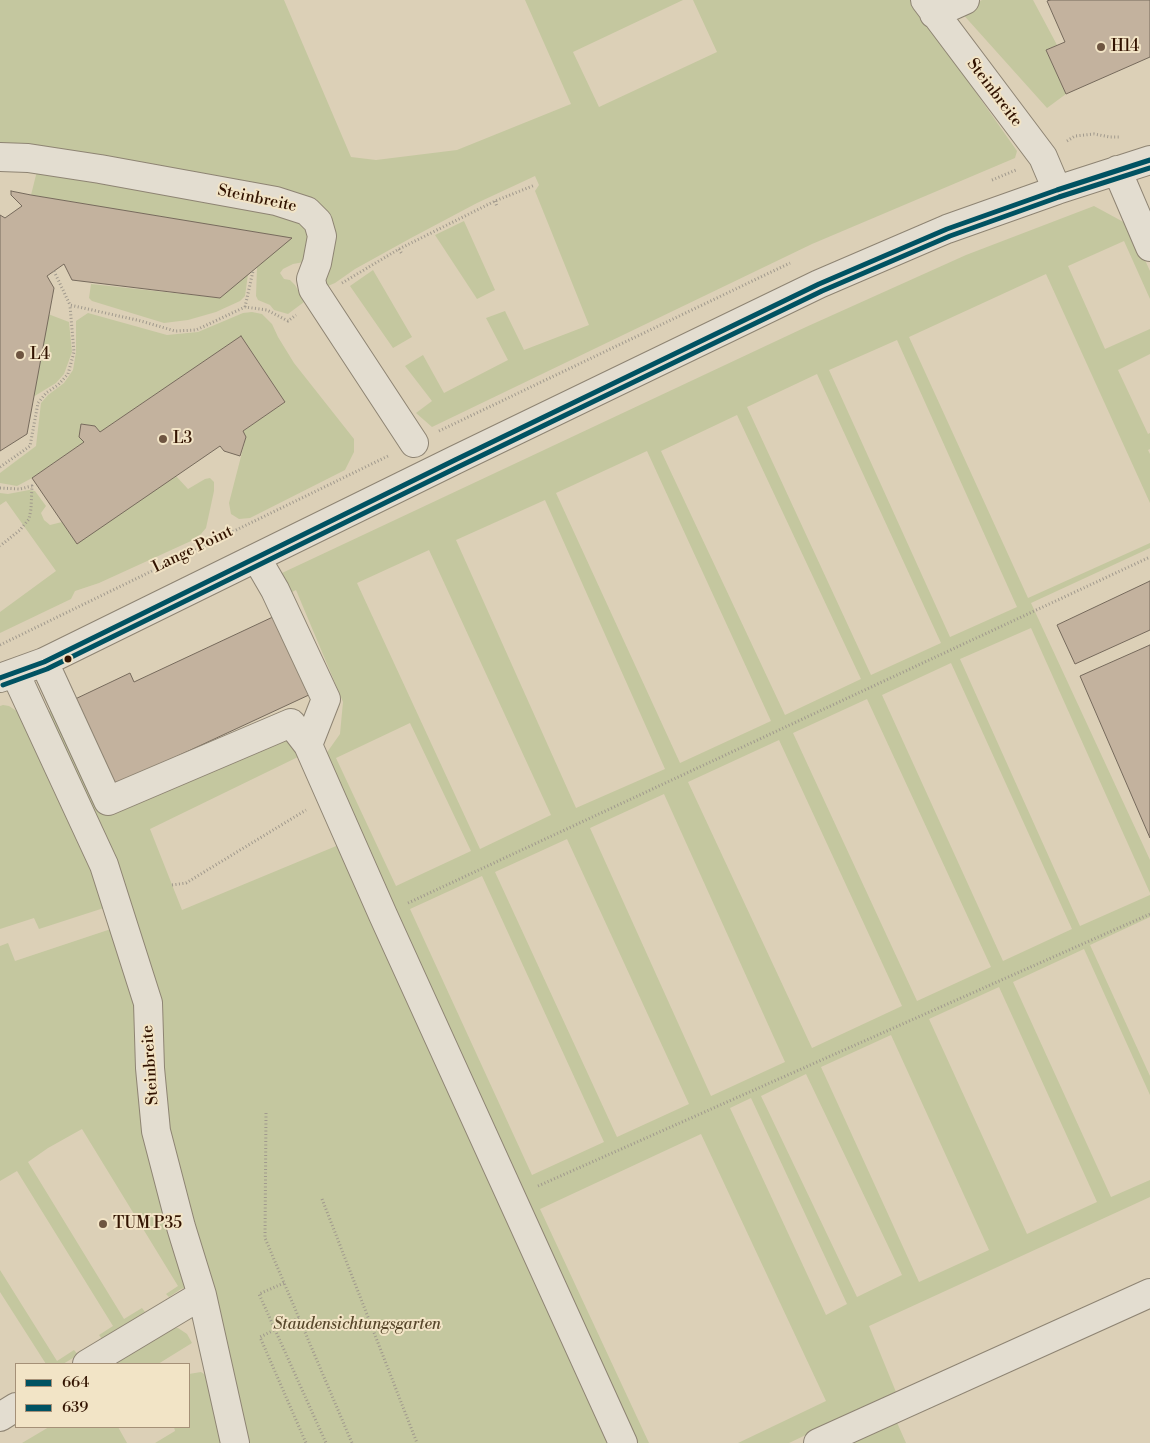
<!DOCTYPE html>
<style>
body{margin:0}
#map{position:relative;width:1150px;height:1443px;overflow:hidden;background:#dcd0b7;font-family:"Libre Bodoni",serif}
canvas{display:block}
.legend{position:absolute;left:15px;top:1363px;width:175px;height:65px;box-sizing:border-box;background:#f2e4c6;border:1px solid #a59077;margin:0;padding:6px 9px;list-style:none;font-size:15px;color:#321301}
.legend li{display:flex;align-items:center;gap:10px;height:25px}
.legend b{width:25px;border:1px solid #a59077}
</style>
<div id="map">
<canvas width="1150" height="1443"></canvas>
<ul class="legend">
<li><b style="height:6px;background:#005262"></b>664</li>
<li><b style="height:6px;background:#005262"></b>639</li>
</ul>
</div>
<script>
const g = document.querySelector('canvas').getContext('2d');
g.lineJoin = 'round';
function fillPath(path, color) { g.fillStyle = color; g.fill(path, 'evenodd'); }
const toPath = rows => new Path2D(rows.map(r => 'M' + r).join(''));
function strokePath(path, color, width, dash) { g.strokeStyle = color; g.lineWidth = width; g.lineCap = dash ? 'butt' : 'round'; g.setLineDash(dash || []); g.stroke(path); }
function label(font, color, halo, rows, align = 'center') {
  g.font = font + ' "Libre Bodoni",serif'; g.lineWidth = 4; g.setLineDash([]); g.textBaseline = 'middle'; g.strokeStyle = halo; g.fillStyle = color; for (const [text, x, y, turn = 0] of rows) {
    g.save(); g.translate(x, y); g.rotate((+turn || 0) * Math.PI / 180); g.textAlign = isNaN(turn) ? turn : align; if (halo) g.strokeText(text, 0, 0); g.fillText(text, 0, 0); g.restore();
  }
}
fillPath(toPath([
 [0,0,284,0,351,157,376,160,457,150,571,104,525,0,683,0,573,52,599,107,717,52,693,0,911,0,1017,151,1015,158,812,244,432,427,416,413,432,401,405,366,423,355,444,393,508,360,486,318,505,311,524,350,589,325,535,191,539,185,535,176,477,203,411,238,355,269,335,283,328,286,323,284,321,209,0,145],
 [982,0,1033,0,1057,45,1046,50,1066,94,1047,108,960,11],
 [38,167,297,213,313,239,304,262,293,264,283,269,280,273,284,279,290,280,295,285,303,299,304,302,288,314,274,310,270,305,258,300,256,296,257,267,291,238,31,195],
 [1094,206,1129,225,1150,271,1150,299,1124,241,1068,266,1105,349,1150,329,1150,354,1118,370,1148,434,1150,433,1150,449,1148,450,1150,454,1150,503,1046,274,909,337,1028,598,1150,543,1150,548,1031,603,1150,860,1150,893,1031,628,960,659,1080,926,1150,895,1150,917,1090,945,1150,1076,1150,1095,1084,949,1013,982,1111,1197,1150,1180,1150,1197,869,1326,896,1392,789,1443,738,1443,826,1401,701,1134,540,1209,649,1443,633,1443,323,758,340,734,343,702,296,590,292,592,282,573,806,327,966,255],
 [897,340,1017,607,950,637,829,370],
 [817,374,941,643,871,675,747,407],
 [737,415,861,679,785,715,661,451],
 [647,451,771,721,680,763,556,493],
 [545,500,665,769,576,808,456,540],
 [429,550,551,815,480,849,357,583],
 [951,663,1072,929,1003,961,882,695],
 [867,699,991,967,917,1001,793,733],
 [410,723,471,851,396,886,336,758],
 [779,740,902,1006,812,1048,688,782],
 [664,794,785,1062,711,1096,590,828],
 [567,839,689,1104,617,1137,495,872],
 [482,876,604,1142,532,1175,410,909],
 [999,987,1097,1202,1027,1234,929,1019],
 [891,1035,989,1250,919,1282,821,1067],
 [806,1074,902,1275,857,1297,761,1096],
 [751,1098,847,1304,826,1315,730,1108],
 [464,221,495,290,477,299,435,235],
 [373,270,412,337,393,348,350,286],
 [248,274,245,296,240,301,216,312,188,320,164,323,92,301,89,298,91,284,220,298],
 [252,312,262,314,272,324,278,337,294,363,354,439,354,452,345,470,250,518,239,519,231,514,229,503,246,437,243,431,285,402,241,336,100,432,95,426,81,424,79,437,84,442,32,478,17,486,0,483,0,473,36,446,41,403,48,395,64,383,73,370,76,352,76,321,88,313,167,335,198,332,243,313],
 [48,314,69,322,72,352,64,374,56,383,33,397],
 [176,476,188,489,205,479,210,478,214,482,214,491,206,528,201,534,191,541,99,583,75,591,71,599,0,633,0,612,56,571,6,501,0,505,0,493,8,494,29,490,35,491,46,506,41,513,44,520,50,525,62,522,77,543],
 [3,705,9,706,21,714,110,906,39,929,34,918,0,929,0,706],
 [57,708,106,813,282,735,296,744,300,756,150,829,182,910,341,844,616,1443,245,1443,163,1135,154,1003,47,712],
 [117,927,140,994,188,1287,181,1289,169,1297,166,1294,178,1286,82,1129,48,1148,28,1162,124,1319,142,1308,145,1312,102,1339,99,1335,113,1326,17,1171,0,1181,0,946,8,943,15,961],
 [0,1270,57,1361,74,1350,78,1355,63,1364,46,1364,0,1292],
 [169,1327,178,1328,187,1334,192,1343,158,1364,105,1364],
 [201,1372,210,1378,223,1443,155,1443,175,1431,174,1427,189,1427,189,1374],
 [895,1418,906,1443,843,1443],
 [49,1427,118,1427,127,1443,22,1443]
]), '#c4c79f');
const building = toPath([
 [1050,0,1150,0,1150,57,1066,94,1046,50,1065,42,1047,1,1050,0],
 [11,191,31,195,292,238,220,298,72,280,64,264,47,276,54,288,27,434,0,451,0,215,5,218,22,206,11,195,11,191],
 [241,336,285,402,243,431,246,437,240,456,224,451,220,446,77,544,32,478,84,442,79,437,81,424,95,426,100,432,241,336],
 [1150,581,1150,630,1075,664,1057,625,1150,581],
 [275,616,311,694,111,787,71,701,130,673,134,682,275,616],
 [1150,645,1150,838,1080,676,1150,645]
]);
fillPath(building, '#c3b29e');
strokePath(building, '#766a5c', 1);
const minor = toPath([
 [925,0,1043,157,1057,190],
 [934,14,965,0],
 [0,157,28,158,100,169,276,201,307,211,318,222,322,236,317,263,311,279,313,289,414,443],
 [1117,170,1150,247],
 [257,559,275,590,326,699,308,745],
 [44,662,108,801,291,723,308,745,383,915,623,1443],
 [15,673,104,865,148,1003,150,1068,156,1131,181,1227,202,1295,235,1443],
 [0,678,44,662,455,460,819,284,947,229,1057,190,1150,160],
 [87,1364,202,1295],
 [0,1417,16,1407],
 [818,1443,1150,1293]
]);
strokePath(minor, '#8e8473', 30);
strokePath(toPath([
 [1067,141,1075,136,1094,134,1110,137,1121,137],
 [992,180,1016,170],
 [495,201,497,207],
 [399,249,402,254],
 [54,271,70,305,141,321,175,331,196,330,245,307,267,310,288,321,296,315],
 [342,283,399,249,495,201,535,185],
 [245,307,253,271],
 [439,431,790,263],
 [0,467,30,446,38,403,46,393,58,385,68,374,74,352,70,306],
 [0,488,20,489,32,486,31,509,29,519,20,530,0,546],
 [0,645,388,456],
 [172,885,186,883,306,810],
 [408,903,1150,557],
 [266,1113,265,1238,352,1443],
 [538,1186,1150,914],
 [322,1199,417,1443],
 [284,1283,259,1294,326,1443],
 [299,1318,260,1337,306,1443]
]), '#a0998d', 3, [1, 2.5]);
strokePath(minor, '#e3ddd0', 28);
strokePath(toPath([
 [0,678,44,662,455,460,819,284,947,229,1057,190,1150,160]
]), '#005262', 5);
strokePath(toPath([
 [3,685,47,669,458,467,822,291,950,236,1059,197,1150,168]
]), '#005262', 5);
for (const [x, y, r, color] of [
 [1101,47,5,"#6e5541"],
 [20,355,5,"#6e5541"],
 [163,439,5,"#6e5541"],
 [68,659,4.5,"#321301"],
 [103,1224,5,"#6e5541"]
]) { const dot = new Path2D(); dot.arc(x, y, r, 0, 2 * Math.PI); g.fillStyle = color; g.fill(dot); strokePath(dot, '#f2e4c6', 2); }
label('16px', '#321301', '#f2e4c6', [
 ["H14",1111,47],
 ["L4",30,355],
 ["L3",173,439],
 ["TUM P35",113,1224]
], 'left');
label('16px', '#321301', '#f2e4c6', [
 ["Steinbreite",994,93,53],
 ["Steinbreite",257,199,12],
 ["Lange Point",193,550,-26],
 ["Steinbreite",151,1065,-94]
]);
label('italic 16px', '#58472b', '#f2e4c6', [
 ["Staudensichtungsgarten",357,1325]
]);
</script>
